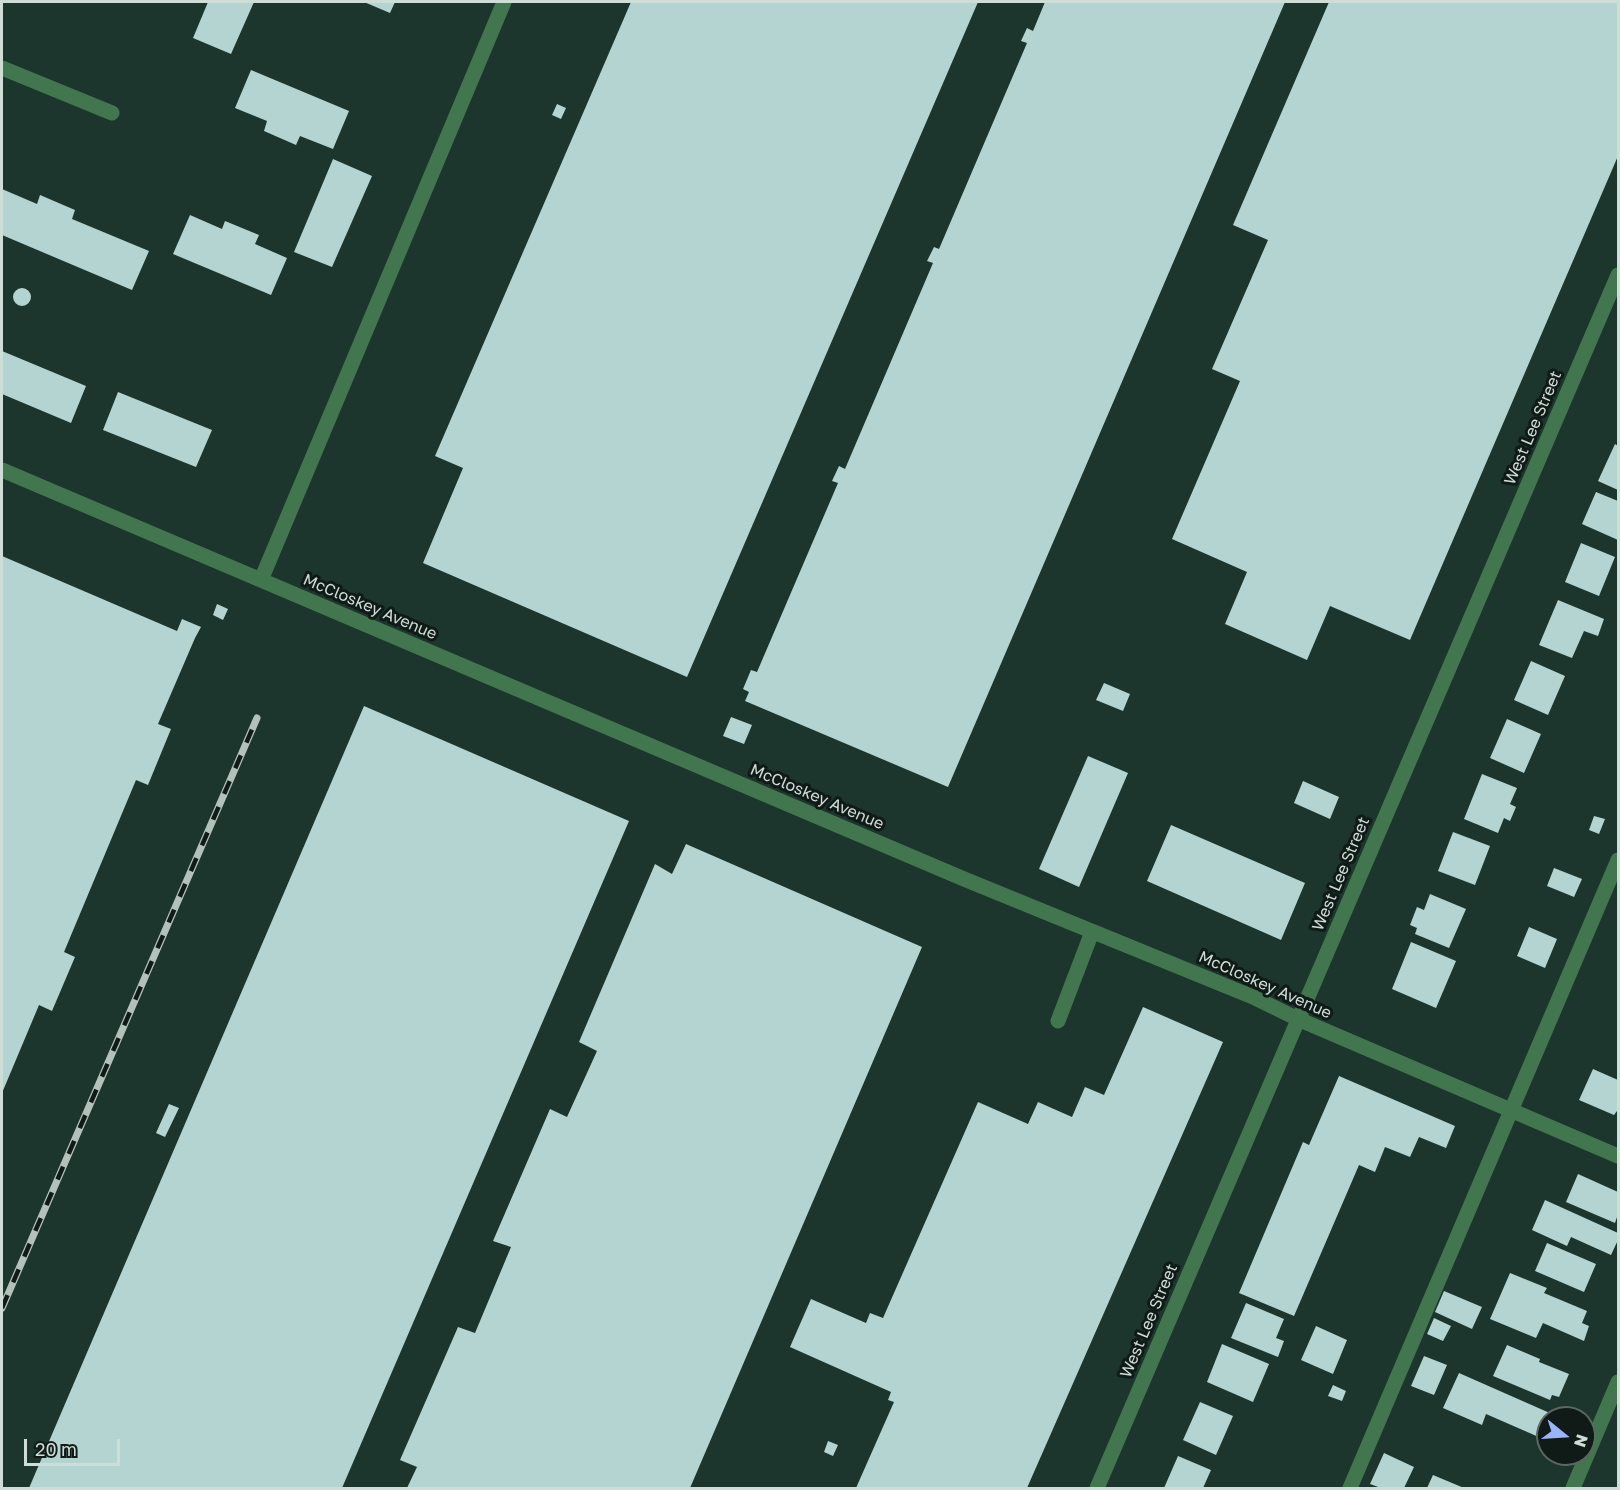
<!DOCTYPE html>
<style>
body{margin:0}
#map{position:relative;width:1620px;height:1490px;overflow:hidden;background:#1d362d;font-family:"Golos Text",sans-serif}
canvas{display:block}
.frame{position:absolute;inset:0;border:3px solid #cfddd7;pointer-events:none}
.north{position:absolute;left:1536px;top:1406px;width:60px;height:60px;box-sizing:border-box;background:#101a16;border:2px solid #5c6863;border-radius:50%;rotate:108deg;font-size:16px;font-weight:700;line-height:24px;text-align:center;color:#cfddd7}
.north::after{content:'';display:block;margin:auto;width:21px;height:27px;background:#9bb5fd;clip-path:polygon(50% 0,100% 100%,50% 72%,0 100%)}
.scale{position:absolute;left:24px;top:1439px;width:96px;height:27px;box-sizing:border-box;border:3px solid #cfddd7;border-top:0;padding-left:8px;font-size:18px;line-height:21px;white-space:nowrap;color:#cfddd7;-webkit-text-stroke:4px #101a16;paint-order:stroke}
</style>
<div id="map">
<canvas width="1620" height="1490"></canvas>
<div class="frame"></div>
<div class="north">N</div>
<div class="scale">20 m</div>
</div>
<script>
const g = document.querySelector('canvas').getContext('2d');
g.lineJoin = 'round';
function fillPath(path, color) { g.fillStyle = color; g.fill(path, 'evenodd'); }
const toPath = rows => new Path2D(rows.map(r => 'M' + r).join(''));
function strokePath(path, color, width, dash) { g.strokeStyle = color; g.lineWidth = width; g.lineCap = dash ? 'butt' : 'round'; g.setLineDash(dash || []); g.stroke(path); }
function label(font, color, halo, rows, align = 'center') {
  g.font = font + ' "Golos Text",sans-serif'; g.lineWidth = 6; g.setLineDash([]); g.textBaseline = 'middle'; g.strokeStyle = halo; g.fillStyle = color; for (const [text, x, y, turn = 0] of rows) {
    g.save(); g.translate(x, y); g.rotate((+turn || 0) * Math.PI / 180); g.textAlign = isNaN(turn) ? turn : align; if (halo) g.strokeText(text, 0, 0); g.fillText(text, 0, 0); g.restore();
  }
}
fillPath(toPath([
 [208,2,254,2,231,54,193,38],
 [364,2,395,2,390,13],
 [631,2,978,2,687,677,423,563,463,468,435,456],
 [1045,2,1285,2,948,787,745,701,749,692,743,689,751,670,757,672,838,483,832,481,839,466,845,469,933,263,927,261,934,247,939,249,1027,43,1021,41,1027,28,1033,31],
 [1329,2,1618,2,1618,156,1410,640,1330,606,1307,660,1225,624,1247,572,1172,539,1240,381,1212,369,1268,240,1233,225],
 [251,70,349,111,333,149,300,136,296,145,264,131,267,121,235,108],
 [557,104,566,108,561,119,552,115],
 [333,159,372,176,332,267,294,252],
 [2,189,37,204,40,195,75,210,72,219,149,251,132,290,2,235],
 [190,215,222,229,225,221,259,235,255,244,287,258,271,295,173,254],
 '13 297a9 9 0 1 1 18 0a9 9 0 1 1-18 0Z',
 [2,351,86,386,71,423,2,394],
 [118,392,212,430,196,467,103,430],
 [1615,444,1618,446,1618,490,1598,481],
 [1596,492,1618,501,1618,540,1582,524],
 [1581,543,1615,557,1599,596,1565,582],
 [2,556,177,631,182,619,201,627,195,638,158,724,171,729,148,785,136,780,64,952,75,957,52,1011,39,1005,2,1093],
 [1558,600,1604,619,1598,636,1584,631,1572,658,1539,645],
 [217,604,228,609,223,620,213,615],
 [1531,661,1565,676,1548,715,1514,700],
 [1104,683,1130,694,1123,711,1096,700],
 [364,706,629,821,342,1488,29,1488],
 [731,717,752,725,744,744,723,736],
 [1507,719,1541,734,1524,773,1490,758],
 [1088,756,1128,773,1079,887,1039,869],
 [1482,774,1517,788,1510,804,1516,807,1510,821,1504,818,1498,833,1464,819],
 [1303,781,1339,797,1330,819,1294,803],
 [1594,816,1605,819,1599,834,1589,830],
 [1171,825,1305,883,1281,940,1147,881],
 [1453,832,1490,846,1475,885,1438,871],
 [686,844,922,947,690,1488,407,1488,417,1467,400,1460,458,1327,475,1333,511,1247,493,1241,550,1109,567,1117,597,1051,579,1042,655,864,672,874],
 [1554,868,1582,879,1574,897,1547,886],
 [1430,894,1466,909,1449,948,1415,934,1417,928,1410,925,1417,907,1424,910],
 [1529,927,1557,939,1545,968,1517,956],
 [1411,942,1456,961,1436,1008,1392,989],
 [1143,1007,1223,1042,1027,1488,856,1488,894,1402,888,1400,891,1392,790,1347,811,1299,866,1323,870,1313,883,1318,978,1102,1028,1124,1038,1102,1072,1117,1085,1087,1104,1095],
 [1593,1069,1618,1080,1618,1111,1617,1111,1614,1115,1579,1100],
 [1339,1076,1455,1126,1446,1148,1419,1137,1410,1157,1385,1147,1375,1172,1359,1165,1294,1316,1239,1293,1303,1142,1309,1145],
 [169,1104,179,1108,165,1137,156,1133],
 [1578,1174,1618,1192,1618,1214,1615,1223,1566,1202],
 [1545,1200,1618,1233,1618,1240,1611,1255,1571,1237,1567,1246,1532,1230],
 [1547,1243,1596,1264,1584,1292,1535,1271],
 [1510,1273,1547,1288,1544,1293,1587,1311,1582,1323,1589,1326,1584,1341,1543,1323,1536,1338,1490,1319],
 [1444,1291,1482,1307,1472,1329,1435,1312],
 [1246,1303,1284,1319,1276,1338,1284,1341,1278,1357,1231,1338],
 [1434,1318,1451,1326,1443,1341,1427,1334],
 [1316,1326,1347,1340,1333,1374,1301,1360],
 [1222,1344,1269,1364,1253,1402,1207,1382],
 [1507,1345,1540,1359,1539,1362,1569,1374,1559,1397,1552,1395,1550,1400,1493,1376],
 [1424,1356,1447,1365,1434,1395,1411,1386],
 [1459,1373,1552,1414,1550,1418,1548,1418,1548,1423,1541,1438,1486,1414,1482,1425,1443,1408],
 [1333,1385,1346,1391,1342,1401,1328,1396],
 [1200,1402,1233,1416,1216,1455,1183,1440],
 [828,1441,838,1445,833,1456,824,1452],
 [1384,1453,1414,1467,1404,1488,1381,1488,1370,1484],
 [1178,1456,1211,1470,1203,1488,1164,1488],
 [1433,1475,1464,1488,1427,1488]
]), '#b4d4d1');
strokePath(toPath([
 [2,68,112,113],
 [2,470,964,879,1253,997,1298,1019,1618,1156],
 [261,580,504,2],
 [1058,1021,1092,932],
 [1097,1488,1618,275],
 [1350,1488,1618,860],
 [1573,1488,1618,1382]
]), '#42764e', 15);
const rail = toPath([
 [2,1308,257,718]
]);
strokePath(rail, '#b2c2bb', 7);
strokePath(rail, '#101a16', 4.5, [14]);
label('16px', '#cfddd7', '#101a16', [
 ["West Lee Street",1533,428,-67],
 ["McCloskey Avenue",370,607,23],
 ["McCloskey Avenue",817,797,23],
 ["West Lee Street",1341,874,-67],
 ["McCloskey Avenue",1265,985,24],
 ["West Lee Street",1149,1321,-67]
]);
</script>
